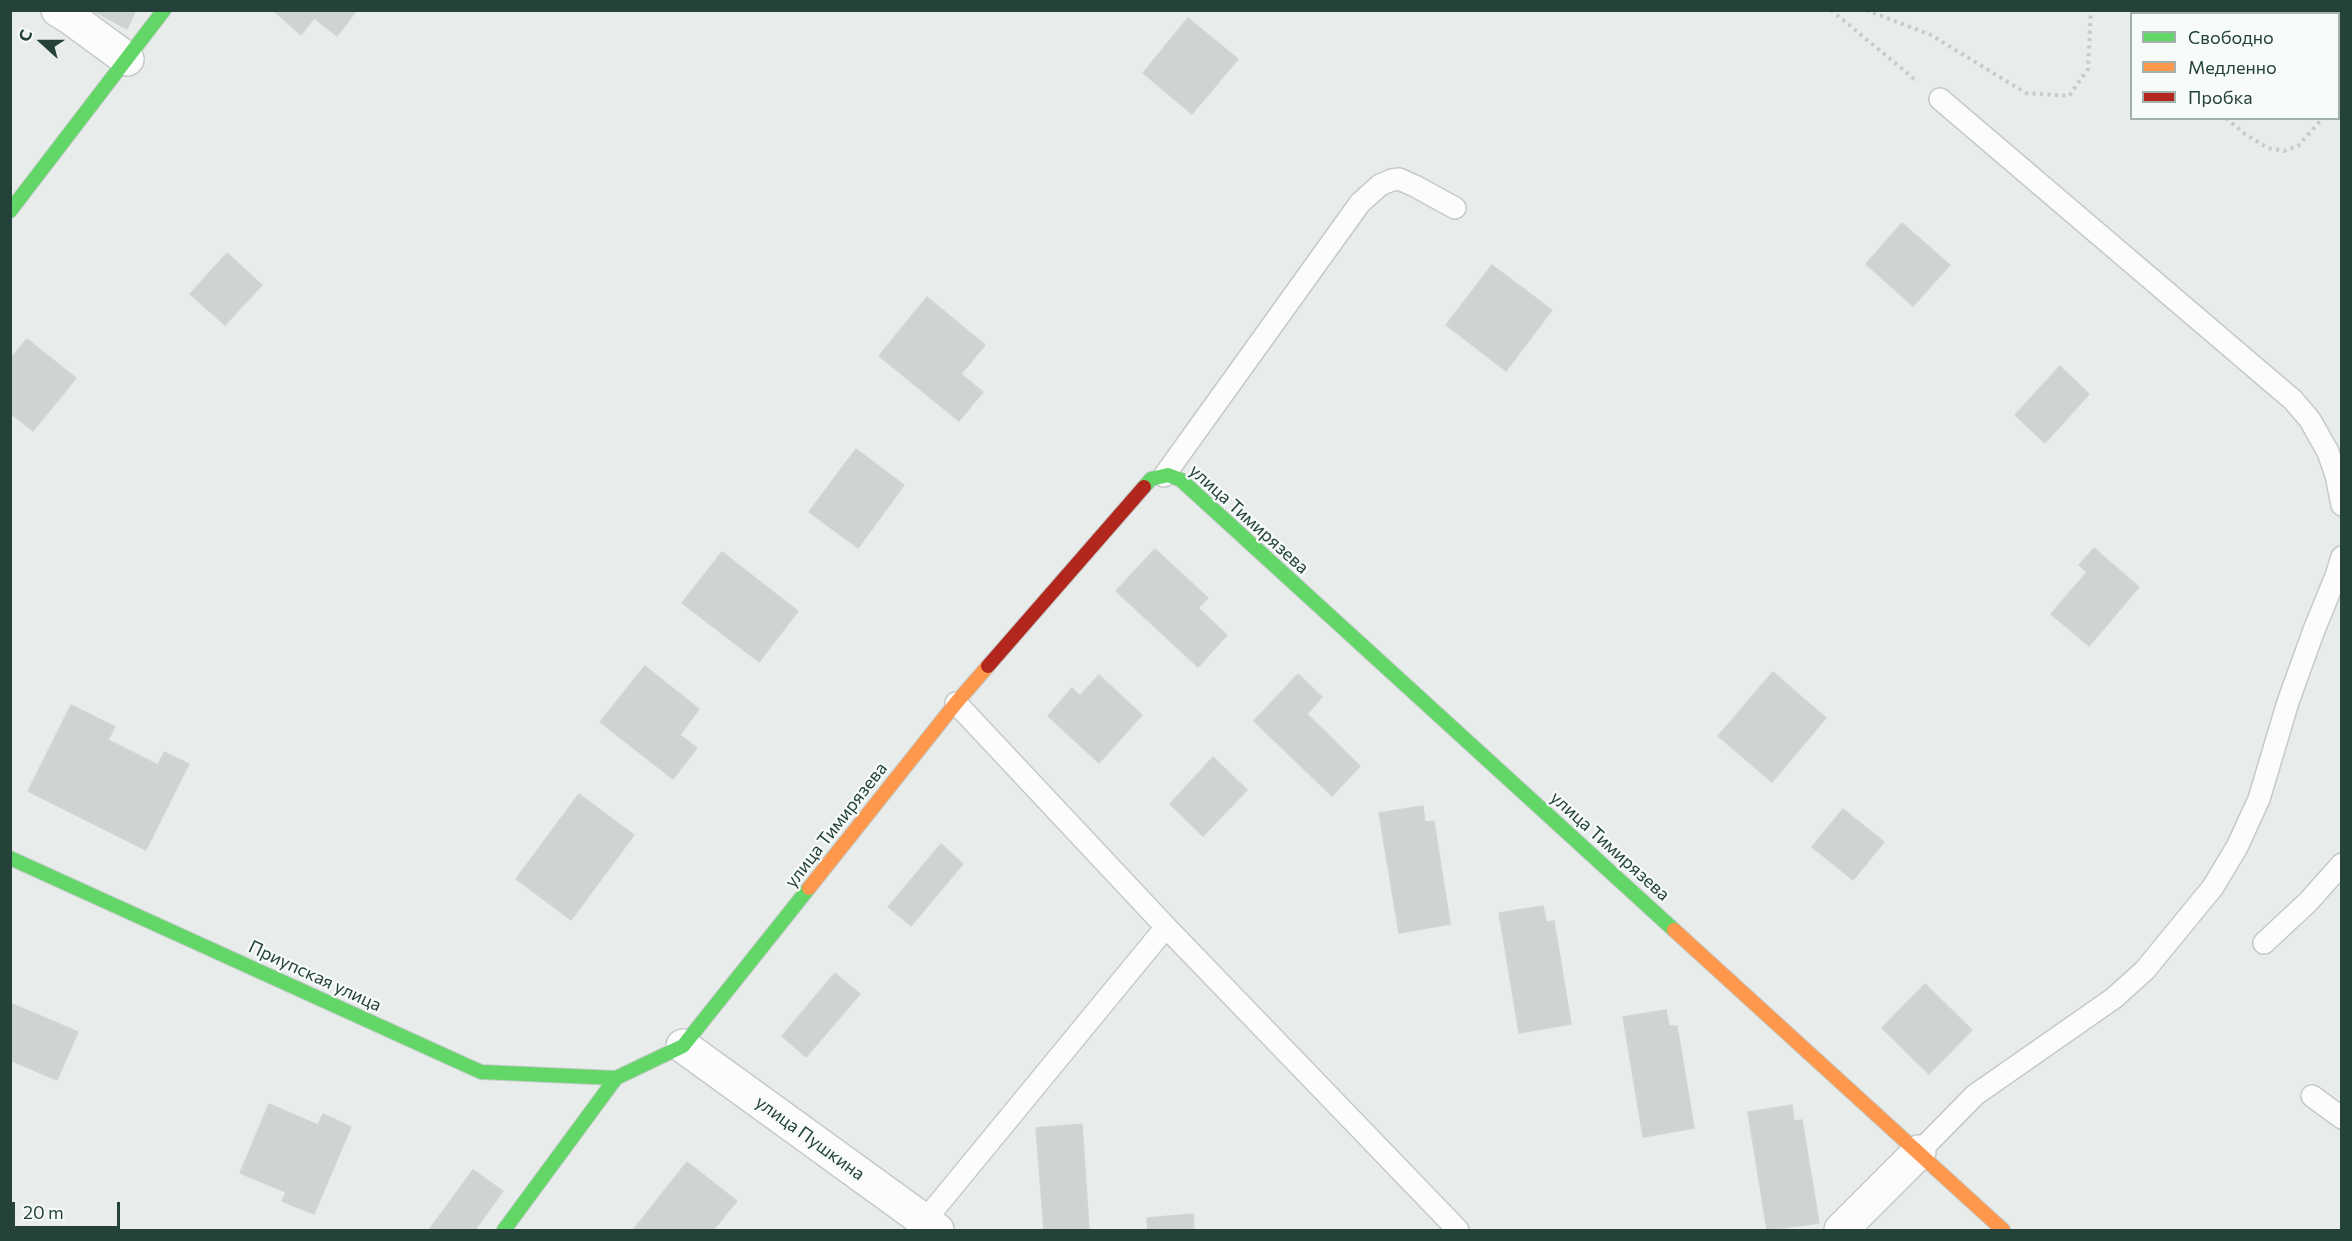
<!DOCTYPE html>
<meta charset="utf-8">
<style>
body{margin:0}
#map{position:relative;width:2352px;height:1241px;overflow:hidden;background:#e8edeb;font-family:Commissioner,sans-serif}
canvas{display:block}
.frame{position:absolute;inset:0;border:12px solid #24423a;pointer-events:none}
.legend{position:absolute;left:2130px;top:12px;width:210px;height:108px;box-sizing:border-box;background:#f7fbf9;border:2px solid #a3b1ad;margin:0;padding:8px 10px;list-style:none;font-size:18px;color:#24423a}
.legend li{display:flex;align-items:center;gap:12px;height:30px}
.legend b{width:30px;border:2px solid #a3b1ad}
.north{position:absolute;left:12px;top:12px;width:60px;height:60px;-webkit-text-stroke:4px #f7fbf9;paint-order:stroke;rotate:291deg;font-size:16px;font-weight:700;line-height:24px;text-align:center;color:#24423a}
.north::after{content:'';display:block;margin:auto;width:21px;height:27px;background:#24423a;clip-path:polygon(50% 0,100% 100%,50% 72%,0 100%)}
.scale{position:absolute;left:12px;top:1202px;width:108px;height:27px;box-sizing:border-box;border:3px solid #24423a;border-top:0;padding-left:8px;font-size:18px;line-height:21px;white-space:nowrap;color:#24423a;-webkit-text-stroke:4px #f7fbf9;paint-order:stroke}
</style>
<div id="map">
<canvas width="2352" height="1241"></canvas>
<div class="frame"></div>
<ul class="legend">
<li><b style="height:8px;background:#63d668"></b>Свободно</li>
<li><b style="height:8px;background:#ff974d"></b>Медленно</li>
<li><b style="height:8px;background:#b3261e"></b>Пробка</li>
</ul>
<div class="north">С</div>
<div class="scale">20 m</div>
</div>
<script>
const g = document.querySelector('canvas').getContext('2d');
g.lineJoin = 'round';
function fillPath(path, color) { g.fillStyle = color; g.fill(path, 'evenodd'); }
const toPath = rows => new Path2D(rows.map(r => 'M' + r).join(''));
function strokePath(path, color, width, dash) { g.strokeStyle = color; g.lineWidth = width; g.lineCap = dash ? 'butt' : 'round'; g.setLineDash(dash || []); g.stroke(path); }
function label(font, color, halo, rows, align = 'center') {
  g.font = font + ' Commissioner,sans-serif'; g.lineWidth = 4.5; g.setLineDash([]); g.textBaseline = 'middle'; g.strokeStyle = halo; g.fillStyle = color; for (const [text, x, y, turn = 0] of rows) {
    g.save(); g.translate(x, y); g.rotate((+turn || 0) * Math.PI / 180); g.textAlign = isNaN(turn) ? turn : align; if (halo) g.strokeText(text, 0, 0); g.fillText(text, 0, 0); g.restore();
  }
}
const building = toPath([
 [92,10,136,10,127,29,92,10],
 [273,10,357,10,337,36,314,18,301,35,273,10],
 [2204,10,2279,10,2282,14,2208,14,2204,10],
 [1188,18,1238,59,1192,114,1143,73,1188,18],
 [1902,223,1950,265,1913,306,1866,264,1902,223],
 [227,253,262,285,225,325,190,294,227,253],
 [1492,265,1552,310,1506,371,1446,325,1492,265],
 [927,297,985,345,961,374,983,392,959,421,879,356,927,297],
 [27,339,76,378,33,431,10,413,10,359,27,339],
 [2060,366,2089,394,2045,443,2015,415,2060,366],
 [856,449,904,485,858,548,809,512,856,449],
 [2094,548,2139,587,2089,646,2051,614,2087,572,2079,565,2094,548],
 [1155,549,1208,598,1198,608,1227,635,1198,667,1116,591,1155,549],
 [722,552,798,611,759,662,682,603,722,552],
 [645,666,699,709,680,735,697,748,673,779,600,722,645,666],
 [1773,672,1826,718,1772,782,1718,736,1773,672],
 [1298,674,1322,697,1307,714,1360,766,1332,796,1254,721,1298,674],
 [1099,675,1142,715,1099,763,1048,716,1072,688,1080,696,1099,675],
 [71,705,115,727,108,740,158,765,164,752,189,764,146,850,28,791,71,705],
 [1213,757,1247,790,1203,836,1170,804,1213,757],
 [579,794,634,835,571,920,516,879,579,794],
 [1423,806,1425,822,1434,821,1450,924,1399,933,1379,813,1423,806],
 [1843,809,1884,842,1853,880,1812,847,1843,809],
 [941,844,963,864,911,926,888,907,941,844],
 [1543,906,1546,922,1554,921,1571,1024,1519,1033,1499,913,1543,906],
 [835,973,860,994,806,1057,782,1036,835,973],
 [1925,984,1972,1030,1929,1074,1882,1028,1925,984],
 [10,1003,78,1032,57,1080,10,1060,10,1003],
 [1666,1010,1669,1026,1677,1026,1694,1128,1643,1137,1623,1017,1666,1010],
 [269,1104,318,1125,323,1114,351,1127,314,1214,282,1201,286,1192,240,1173,269,1104],
 [1792,1105,1794,1121,1802,1120,1819,1223,1767,1230,1748,1112,1792,1105],
 [1082,1124,1089,1230,1044,1230,1036,1128,1082,1124],
 [687,1162,737,1201,713,1230,635,1230,634,1229,687,1162],
 [473,1170,503,1191,475,1230,429,1230,473,1170],
 [1193,1214,1194,1230,1148,1230,1147,1218,1193,1214]
]);
fillPath(building, '#cfd4d2');
strokePath(building, '#d1d6d4', 1.5);
const lane = toPath([
 [1940,99,2293,400,2310,420,2328,452,2336,475,2342,505],
 [1164,476,1360,203,1380,185,1392,180,1399,179,1415,186,1455,208],
 [956,703,1166,927,1458,1230],
 [2264,943,2308,902,2342,864],
 [2312,1096,2342,1118],
 [1919,1152,1975,1095,2114,998,2145,970,2213,887,2237,847,2259,799,2288,702,2314,630,2336,576,2342,557],
 [917,1230,1166,927]
]);
const street = toPath([
 [58,10,71,18,127,59],
 [683,1046,937,1230],
 [1841,1230,1919,1152]
]);
const fast = toPath([
 [10,211,164,10],
 [1144,487,1151,479,1168,475,1181,480,1674,930],
 [10,858,481,1072,616,1078],
 [504,1230,616,1078,683,1046,809,888]
]);
const slow = toPath([
 [809,888,956,703,988,666],
 [1674,930,2003,1230]
]);
const jam = toPath([
 [988,666,1144,487]
]);
strokePath(lane, '#c5cac8', 24);
strokePath(street, '#c5cac8', 36);
strokePath(fast, '#c3cbc8', 16);
strokePath(slow, '#c3cbc8', 16);
strokePath(jam, '#c3cbc8', 16);
strokePath(toPath([
 [1831,10,1918,82],
 [1866,10,1931,35,2026,93,2069,96,2088,69,2091,10],
 [2311,10,2315,14],
 [2144,14,2145,10],
 [2338,33,2342,35],
 [2338,101,2342,97],
 [2226,118,2245,134,2268,148,2284,151,2298,146,2323,118]
]), '#c3ccca', 4, [3, 4.5]);
strokePath(lane, '#fcfcfc', 21);
strokePath(street, '#fcfcfc', 33);
strokePath(fast, '#63d668', 14);
strokePath(slow, '#ff974d', 14);
strokePath(jam, '#b3261e', 14);
label('18px', '#24423a', '#f7fbf9', [
 ["улица Тимирязева",1249,519,42],
 ["улица Тимирязева",836,825,-52],
 ["улица Тимирязева",1610,846,42],
 ["Приупская улица",315,976,25],
 ["улица Пушкина",810,1138,36]
]);
</script>
